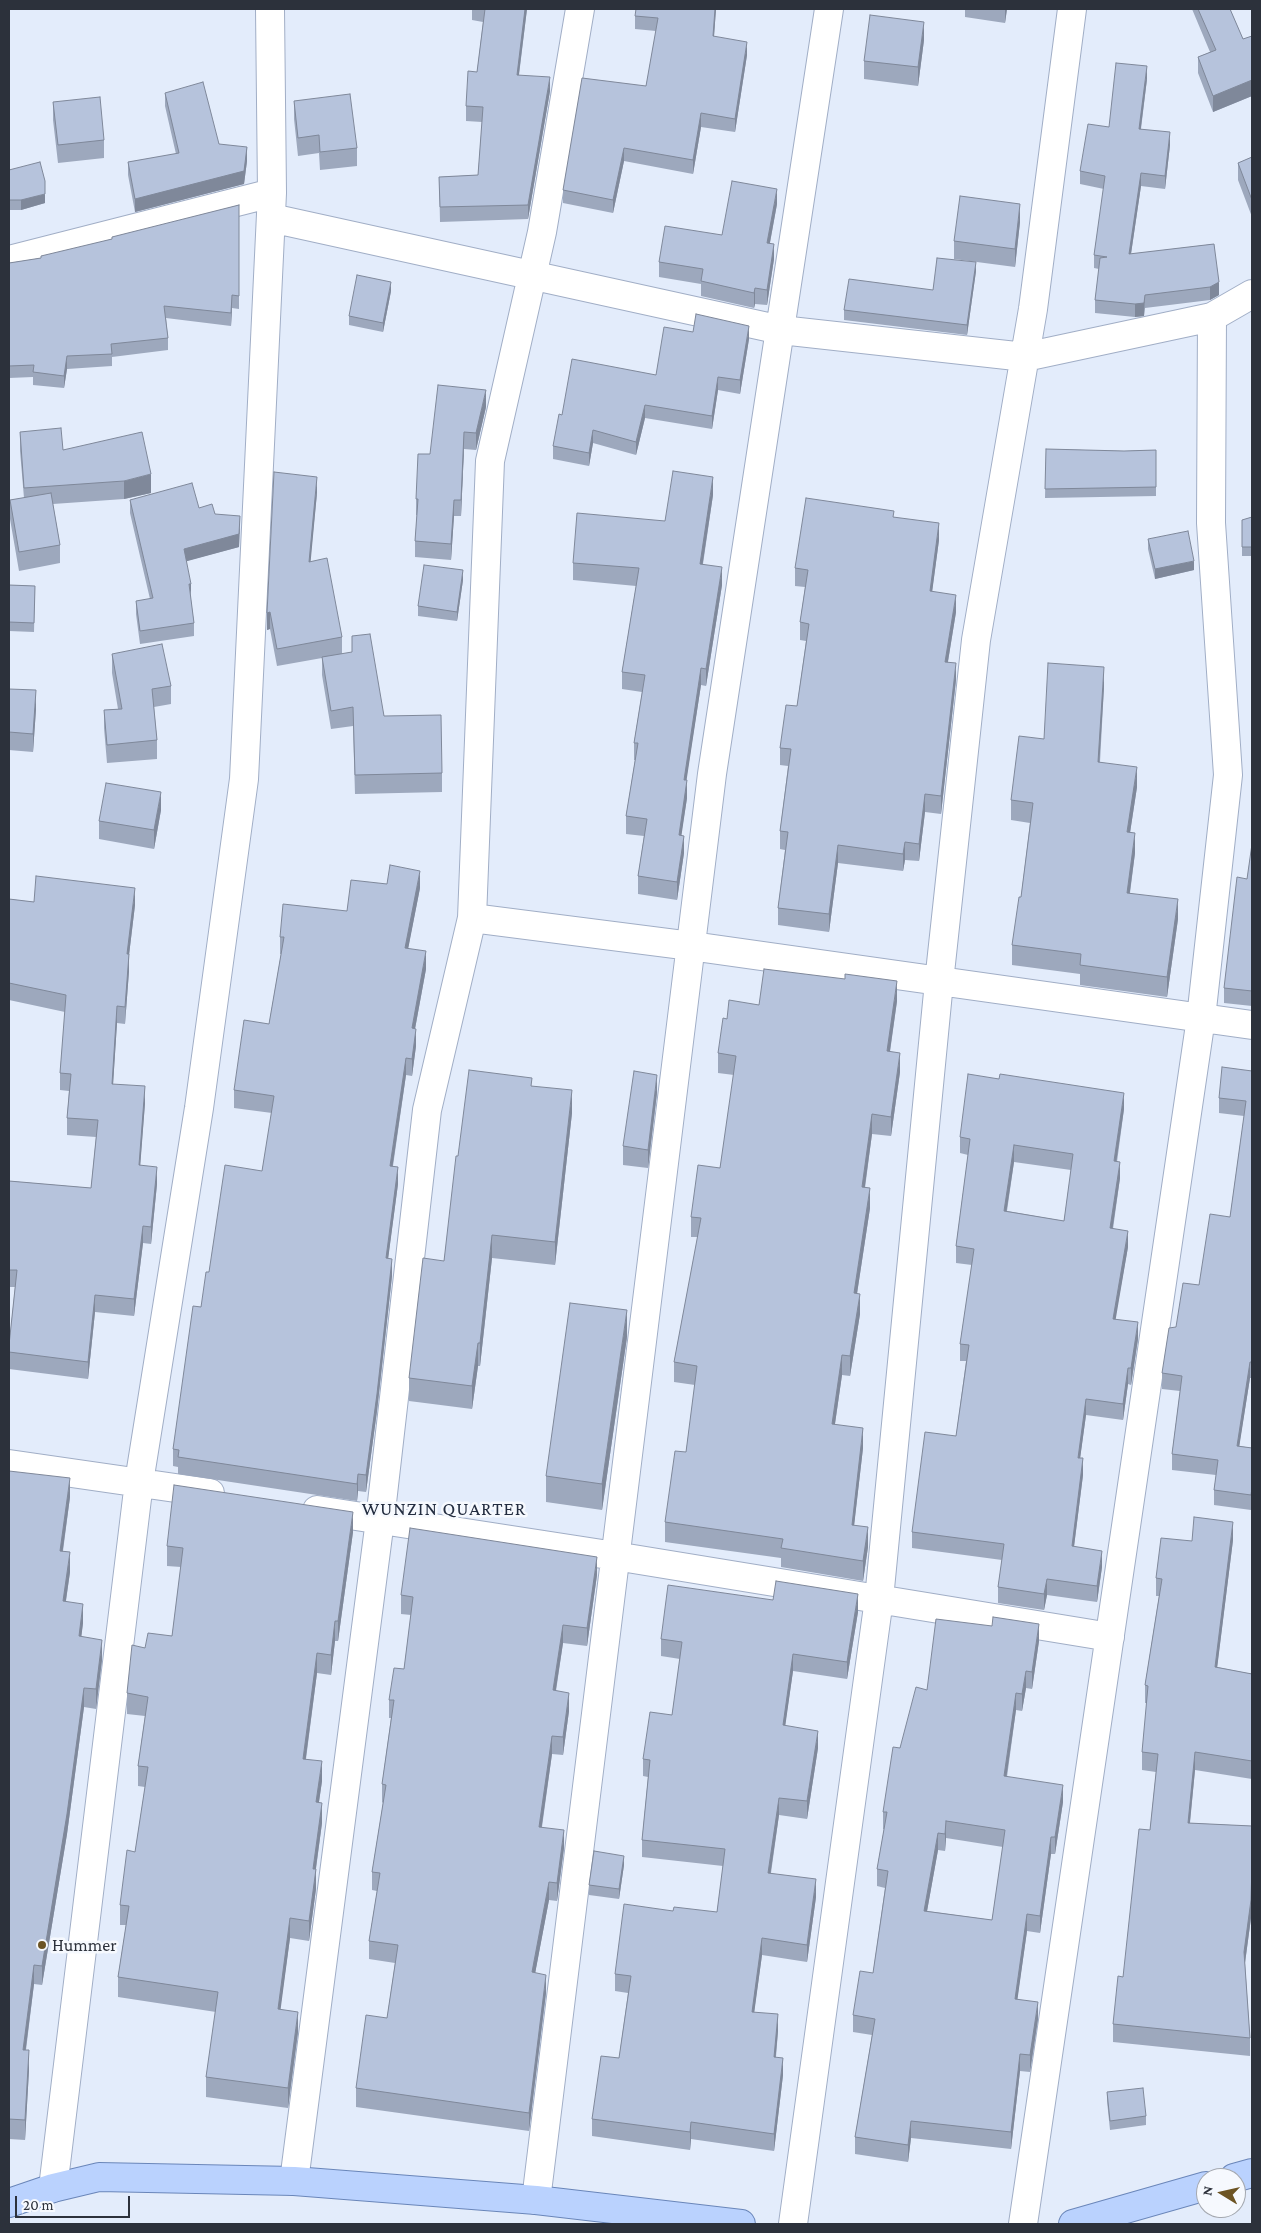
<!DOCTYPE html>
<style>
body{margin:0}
#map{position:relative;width:1261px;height:2233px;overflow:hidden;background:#e3ecfb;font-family:"Crimson Pro",serif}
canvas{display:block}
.frame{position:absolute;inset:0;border:10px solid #2c313b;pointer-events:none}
.north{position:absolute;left:1196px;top:2168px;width:50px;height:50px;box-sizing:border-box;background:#f6f9fe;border:1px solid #a5a9b0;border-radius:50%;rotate:279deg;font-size:14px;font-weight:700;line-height:20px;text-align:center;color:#2c313b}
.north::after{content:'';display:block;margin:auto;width:18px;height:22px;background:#6c5424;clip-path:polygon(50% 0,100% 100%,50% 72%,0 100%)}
.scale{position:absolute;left:15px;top:2196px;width:115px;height:22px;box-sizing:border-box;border:2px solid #2c313b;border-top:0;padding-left:6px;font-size:15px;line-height:18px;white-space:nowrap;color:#2c313b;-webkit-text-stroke:4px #f6f9fe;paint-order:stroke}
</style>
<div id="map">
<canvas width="1261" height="2233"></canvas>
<div class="frame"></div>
<div class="north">N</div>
<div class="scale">20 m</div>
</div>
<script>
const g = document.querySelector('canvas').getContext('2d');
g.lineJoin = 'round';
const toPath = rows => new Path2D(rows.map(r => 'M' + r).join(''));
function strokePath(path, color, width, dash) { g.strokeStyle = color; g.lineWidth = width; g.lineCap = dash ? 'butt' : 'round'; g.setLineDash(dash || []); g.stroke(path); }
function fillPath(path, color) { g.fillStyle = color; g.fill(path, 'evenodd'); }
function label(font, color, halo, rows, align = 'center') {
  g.font = font + ' "Crimson Pro",serif'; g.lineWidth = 5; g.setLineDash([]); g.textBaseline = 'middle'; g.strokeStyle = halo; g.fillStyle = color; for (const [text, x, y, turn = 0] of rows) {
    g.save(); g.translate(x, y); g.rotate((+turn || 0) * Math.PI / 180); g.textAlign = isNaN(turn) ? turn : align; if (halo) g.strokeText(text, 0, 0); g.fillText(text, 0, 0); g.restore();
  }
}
const minor = toPath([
 [271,218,781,330,1025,357,1212,317,1252,294],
 [9,260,272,193],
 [472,918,691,946,1252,1025],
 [9,1464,210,1493],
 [317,1510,615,1556,1110,1637],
 [294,2181,380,1520,427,1110,472,918,490,461,542,232,580,9],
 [53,2188,139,1482,199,1108,244,779,272,193,270,9],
 [536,2200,712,774,829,9],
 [793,2224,879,1599,939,982,976,640,1033,309,1072,9],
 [1023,2224,1201,1018,1228,775,1211,523,1212,317]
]);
const major = toPath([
 [1234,2178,1252,2173],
 [9,2203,53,2188,99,2177,294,2181,536,2200,741,2224],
 [1073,2224,1206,2186]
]);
strokePath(minor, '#a1aec6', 30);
strokePath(major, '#6a86b9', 30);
strokePath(minor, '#fff', 28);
strokePath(major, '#bad2fe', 28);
fillPath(toPath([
 [472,9,527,9,519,75,550,91,528,219,440,222,439,177,478,175,482,122,466,121,466,106,477,72,483,22,472,20],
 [716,9,714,36,747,55,735,132,701,127,693,174,624,161,613,213,563,203,563,190,646,86,656,31,635,29,635,16],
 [965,9,1007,9,1005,23,965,17],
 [1192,9,1230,9,1243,39,1252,36,1252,96,1213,112,1198,73,1198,57,1210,52],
 [924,40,918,86,864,79,864,61],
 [1147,79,1141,129,1170,145,1165,189,1141,186,1131,254,1214,244,1219,295,1210,300,1145,308,1144,316,1135,317,1095,313,1095,300,1099,269,1094,268,1094,255,1104,189,1080,184,1080,171,1109,127],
 [165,93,219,144,247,161,244,184,135,212,128,175,128,162,176,154,165,106],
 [294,101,357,148,357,166,320,170,319,153,298,156,294,119],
 [53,102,104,140,104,158,58,163,53,120],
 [1252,157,1252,217,1238,180,1238,163],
 [9,170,45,203,21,210,9,210],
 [777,204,770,243,774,259,767,305,755,304,754,308,701,296,701,284,659,277,659,262,722,235],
 [239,205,239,309,232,308,231,326,166,318,168,338,168,350,112,357,112,366,67,369,64,388,33,385,33,377,9,378,9,263,41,258],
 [1020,222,1015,267,954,259,954,241],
 [976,271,967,335,844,320,844,310,933,290],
 [391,291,383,332,349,325,349,316],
 [693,332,749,339,740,394,718,390,712,429,645,418,636,455,593,443,589,466,553,459,553,446,562,415,656,375],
 [486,407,476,450,464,449,461,516,454,516,451,560,415,557,415,541,417,515,416,515,416,499,430,454],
 [20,432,63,450,151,493,124,499,53,504,60,545,60,563,19,571,10,519,10,500,24,498,20,451],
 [1046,449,1124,451,1156,450,1156,496,1045,498],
 [317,493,310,562,342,637,342,653,384,716,442,773,442,792,355,794,353,726,331,729,322,675,322,658,277,666,270,629,267,630,267,613],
 [713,495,703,564,722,585,706,686,701,685,686,780,687,798,681,835,684,853,677,900,638,894,638,876,644,836,626,834,626,816,635,760,634,760,634,743,642,692,622,689,622,672,636,586,573,580,573,563,665,521],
 [130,500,199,508,215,514,240,529,239,547,186,561,194,623,194,636,140,644,136,614,136,601,150,599,130,513],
 [894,517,939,540,932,591,956,612,948,662,956,680,941,814,925,812,919,861,905,860,903,871,838,863,829,932,778,925,778,908,785,850,780,849,780,831,788,766,780,765,780,748,797,706,806,641,800,640,800,622,805,587,795,586,795,568],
 [1252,517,1252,556,1242,556,1242,520],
 [1148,539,1194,570,1155,579,1148,549],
 [463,580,457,621,418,616,418,606],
 [9,585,35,586,34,632,9,631],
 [112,654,171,686,171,704,154,707,157,740,157,759,107,763,104,728,104,710,118,709,112,673],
 [1104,687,1100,762,1137,787,1130,833,1135,853,1130,893,1178,919,1167,997,1080,985,1080,974,1012,965,1012,945,1021,897,1030,823,1011,820,1011,800,1044,739],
 [9,689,36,709,33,752,9,750],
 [161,810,154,849,99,839,99,821],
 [1252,844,1252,1006,1224,1003,1224,988,1247,879],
 [420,888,408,948,426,969,415,1029,416,1046,412,1076,406,1075,393,1166,398,1184,388,1258,392,1276,377,1411,366,1492,358,1491,357,1501,178,1474,178,1467,173,1466,173,1449,201,1307,209,1272,262,1171,272,1113,234,1108,234,1090,269,1024,281,954,280,954,280,937,347,911],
 [9,899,34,902,135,905,129,955,129,971,125,1024,117,1023,113,1084,145,1103,140,1165,157,1184,151,1244,143,1243,134,1316,95,1312,88,1379,9,1369,9,1345,15,1287,9,1287,9,1181,91,1188,96,1137,67,1135,67,1118,69,1091,60,1090,60,1073,65,1012,9,1000],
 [897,1001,890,1052,900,1072,891,1136,872,1134,865,1188,870,1208,857,1294,860,1314,850,1376,842,1375,835,1424,863,1448,854,1525,868,1547,863,1581,781,1567,781,1558,665,1542,665,1522,686,1452,695,1385,674,1382,674,1362,698,1237,691,1237,691,1217,720,1168,734,1075,718,1073,718,1053,727,1019,759,1005],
 [1252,1071,1252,1378,1250,1378,1239,1446,1252,1448,1252,1503,1251,1510,1214,1505,1214,1490,1216,1475,1172,1470,1172,1454,1180,1391,1162,1389,1162,1373,1176,1327,1199,1285,1230,1217,1244,1116,1219,1113,1219,1098],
 [532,1086,572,1113,555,1265,492,1258,480,1366,478,1366,472,1409,409,1401,409,1378,444,1261,458,1156],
 [657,1093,648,1168,623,1165,623,1146],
 [1124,1109,1117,1162,1120,1178,1113,1229,1128,1247,1115,1319,1138,1339,1131,1385,1128,1384,1123,1420,1086,1415,1080,1458,1083,1475,1074,1547,1102,1567,1097,1602,1047,1595,1044,1610,998,1603,998,1587,1002,1560,912,1548,912,1532,956,1436,966,1361,960,1361,960,1344,972,1265,956,1263,956,1246,968,1155,960,1153,960,1137],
 [1014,1162,1071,1170,1064,1221,1007,1211],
 [627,1337,602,1510,546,1502,546,1476],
 [9,1471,70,1497,63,1551,70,1572,66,1601,83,1623,81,1637,102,1660,96,1709,84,1707,67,1834,42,1985,34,1984,26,2050,29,2070,25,2140,9,2139],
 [353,1532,338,1641,335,1641,331,1675,317,1673,306,1759,322,1781,319,1802,322,1823,316,1869,316,1889,309,1941,290,1938,280,2009,298,2032,288,2108,206,2097,206,2077,216,2012,118,1997,118,1977,126,1925,120,1925,120,1905,135,1852,145,1787,138,1786,138,1766,145,1716,127,1714,127,1693,145,1648,172,1636,181,1567,167,1566,167,1546],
 [1233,1540,1217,1667,1252,1674,1252,1779,1195,1770,1190,1823,1252,1826,1252,1882,1251,1918,1245,1963,1250,2038,1250,2056,1113,2042,1113,2024,1123,1977,1150,1830,1156,1772,1142,1770,1142,1752,1147,1703,1145,1703,1145,1685,1159,1596,1156,1596,1156,1578,1192,1541],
 [597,1575,587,1646,563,1643,556,1691,569,1711,563,1755,552,1754,542,1827,564,1848,557,1901,549,1900,535,1973,546,1993,529,2131,356,2107,356,2088,387,2018,395,1963,369,1959,369,1941,377,1891,372,1890,372,1872,383,1803,382,1802,382,1784,391,1718,389,1718,389,1700,404,1669,411,1615,401,1614,401,1595],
 [773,1600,858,1612,847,1679,793,1671,785,1725,818,1748,807,1819,779,1815,771,1873,816,1897,807,1962,762,1955,754,2012,778,2031,776,2057,783,2075,774,2151,691,2139,690,2150,592,2136,592,2119,619,2058,628,1993,615,1991,615,1974,673,1911,717,1912,723,1866,642,1857,642,1840,648,1777,643,1776,643,1759,672,1715,680,1659,661,1656,661,1639],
 [992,1626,1039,1641,1032,1689,1026,1688,1022,1711,1016,1710,1007,1777,1063,1802,1055,1854,1051,1854,1040,1933,1027,1931,1017,2000,1038,2019,1030,2072,1020,2071,1011,2149,911,2138,908,2162,855,2154,855,2137,872,2035,853,2032,853,2015,873,1973,885,1888,877,1886,877,1869,884,1829,883,1829,883,1812,900,1748,927,1690],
 [946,1838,1003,1847,992,1920,927,1911,938,1850,945,1851],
 [624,1865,619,1899,589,1895,589,1885],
 [1107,2092,1146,2116,1146,2125,1110,2130,1107,2101]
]), '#9da8bd');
fillPath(toPath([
 [525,9,527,9,517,89,517,75],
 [715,9,716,9,713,50,713,36],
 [1005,9,1007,9,1005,23],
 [924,22,924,40,918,86,918,67],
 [747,42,747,55,735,132,735,119],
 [1147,66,1147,79,1139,142,1139,129],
 [550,77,550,91,528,219,528,205],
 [1252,80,1252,96,1213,112,1213,96],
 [701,113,701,127,693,174,693,160],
 [1170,132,1170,145,1165,189,1165,176],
 [247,147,247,161,244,184,135,212,135,199],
 [624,148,624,161,613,213,613,200],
 [1141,173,1141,186,1129,267,1129,254],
 [777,189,777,204,767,258,767,243],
 [45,194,45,203,21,210,21,200],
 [1020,204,1020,222,1015,267,1015,249],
 [774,244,774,259,767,305,767,290],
 [976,262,976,271,967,335,967,325],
 [391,282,391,291,383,332,383,323],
 [1219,282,1219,295,1210,300,1210,287],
 [755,288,755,304,754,308,754,293],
 [232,295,232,308,231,326,231,313],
 [1145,295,1144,316,1135,317,1135,304],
 [749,326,749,339,740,394,740,380],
 [67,356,67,369,64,388,64,376],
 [718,377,718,390,712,429,712,416],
 [486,390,486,407,476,450,476,433],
 [645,405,645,418,636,455,636,442],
 [593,430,593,443,589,466,589,453],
 [464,432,464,449,461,516,461,500],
 [151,474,151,493,124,499,124,481],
 [317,477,317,493,309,579,309,562],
 [713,477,713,495,700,581,700,564],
 [454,500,454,516,451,560,451,544],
 [240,516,239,547,184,562,184,549],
 [939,523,939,540,930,608,930,591],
 [1194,561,1194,570,1155,579,1155,569],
 [722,567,722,585,706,686,706,669],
 [463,570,463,580,457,621,457,612],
 [189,584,191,584,191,597],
 [956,595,956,612,945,679,945,662],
 [270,612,270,629,267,630,267,613],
 [956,663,956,680,941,814,941,796],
 [1104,667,1104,687,1098,782,1098,762],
 [701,668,701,685,684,797,684,780],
 [36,690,36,709,33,752,33,734],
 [1137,767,1137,787,1127,852,1127,832],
 [687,780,687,798,679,852,679,835],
 [161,792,161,810,154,849,154,830],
 [925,794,925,812,919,861,919,844],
 [1135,833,1135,853,1127,913,1127,893],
 [684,836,684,853,677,900,677,882],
 [905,842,905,860,903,871,903,854],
 [838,845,838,863,829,932,829,914],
 [420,871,420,888,405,965,405,948],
 [135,888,135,905,129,955,129,971,125,1024,127,954],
 [1178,899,1178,919,1167,997,1167,977],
 [426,951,426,969,412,1045,412,1028],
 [897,981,897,1001,887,1071,887,1051],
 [117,1006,117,1023,112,1101,112,1084],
 [416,1029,416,1046,412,1076,412,1059],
 [900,1053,900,1072,891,1136,891,1117],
 [406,1058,406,1075,390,1183,390,1166],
 [657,1075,657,1093,648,1168,648,1150],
 [145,1086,145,1103,139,1182,139,1165],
 [572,1090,572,1113,555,1265,555,1242],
 [1124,1093,1124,1109,1114,1177,1114,1161],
 [872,1114,872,1134,862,1207,862,1187],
 [1014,1145,1014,1162,1004,1227,1004,1211],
 [1120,1162,1120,1178,1110,1245,1110,1228],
 [157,1167,157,1184,151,1244,151,1227],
 [398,1167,398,1184,386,1275,386,1258],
 [870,1188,870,1208,854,1313,854,1293],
 [143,1226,143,1243,134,1316,134,1299],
 [1128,1231,1128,1247,1113,1335,1113,1319],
 [492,1235,492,1258,480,1366,480,1343],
 [392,1259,392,1276,377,1411,366,1492,366,1475],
 [860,1294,860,1314,850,1376,850,1356],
 [95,1295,95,1312,88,1379,88,1362],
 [627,1310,627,1337,602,1510,602,1484],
 [1138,1322,1138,1339,1131,1385,1131,1368],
 [478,1343,478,1366,472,1409,472,1386],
 [842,1355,842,1375,832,1444,832,1424],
 [1250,1362,1250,1378,1237,1461,1237,1446],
 [1128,1368,1128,1384,1123,1420,1123,1404],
 [1086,1399,1086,1415,1078,1474,1078,1458],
 [863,1428,863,1448,852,1544,852,1525],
 [1083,1458,1083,1475,1072,1562,1072,1546],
 [358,1474,358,1491,357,1501,357,1484],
 [70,1478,70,1497,60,1570,60,1551],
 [1252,1488,1252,1503,1251,1510,1251,1495],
 [353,1512,353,1532,338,1641,338,1621],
 [1233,1522,1233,1540,1215,1685,1215,1667],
 [868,1527,868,1547,863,1581,863,1561],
 [1102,1551,1102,1567,1097,1602,1097,1586],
 [70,1552,70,1572,63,1620,63,1601],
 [597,1557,597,1575,587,1646,587,1628],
 [1047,1579,1047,1595,1044,1610,1044,1594],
 [858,1594,858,1612,847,1679,847,1662],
 [83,1604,83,1623,79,1656,79,1636],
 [335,1621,335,1641,331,1675,331,1655],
 [1039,1624,1039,1641,1032,1689,1032,1672],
 [563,1625,563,1643,553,1708,553,1690],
 [102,1640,102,1660,96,1709,96,1689],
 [317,1653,317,1673,303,1779,303,1759],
 [793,1654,793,1671,783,1742,783,1725],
 [1026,1671,1026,1688,1022,1711,1022,1694],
 [84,1688,84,1707,67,1834,42,1985,42,1966],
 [569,1693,569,1711,563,1755,563,1737],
 [1016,1693,1016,1710,1004,1793,1004,1776],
 [818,1731,818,1748,807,1819,807,1801],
 [552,1736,552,1754,539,1845,539,1827],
 [1195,1752,1195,1770,1188,1841,1188,1823],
 [322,1761,322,1781,316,1822,316,1802],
 [1063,1785,1063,1802,1055,1854,1055,1837],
 [779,1798,779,1815,768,1890,768,1873],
 [322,1803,322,1823,313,1889,313,1869],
 [946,1821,946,1838,945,1851,945,1834],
 [564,1830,564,1848,557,1901,557,1883],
 [938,1833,938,1850,924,1928,924,1911],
 [1051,1837,1051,1854,1040,1933,1040,1916],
 [624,1856,624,1865,619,1899,619,1889],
 [1252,1864,1251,1918,1244,1970,1244,1952],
 [316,1869,316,1889,309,1941,309,1921],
 [816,1879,816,1897,807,1962,807,1945],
 [549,1882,549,1900,532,1990,532,1972],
 [1027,1914,1027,1931,1015,2017,1015,1999],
 [290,1918,290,1938,278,2029,278,2009],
 [762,1938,762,1955,752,2029,752,2012],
 [34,1965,34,1984,23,2070,23,2050],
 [546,1975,546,1993,529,2131,529,2113],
 [1038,2002,1038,2019,1030,2072,1030,2055],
 [298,2012,298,2032,288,2108,288,2088],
 [778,2014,778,2031,774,2074,774,2057],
 [29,2050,29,2070,25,2140,25,2120],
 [1020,2054,1020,2071,1011,2149,1011,2132],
 [783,2058,783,2075,774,2151,774,2134],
 [911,2121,911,2138,908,2162,908,2145],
 [691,2122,691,2139,690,2150,690,2132]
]), '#7f889a');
const building = toPath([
 [485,9,525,9,517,75,550,77,528,205,440,207,439,177,478,175,483,107,466,106,468,71,477,72,485,9],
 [636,9,715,9,713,36,747,42,735,119,701,113,693,160,624,148,613,200,563,190,582,78,646,86,658,18,635,16,636,9],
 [1198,9,1230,9,1243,39,1252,36,1252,80,1213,96,1198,57,1216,50,1198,9],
 [870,15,924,22,918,67,864,61,870,15],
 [1116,63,1147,66,1139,129,1170,132,1165,176,1141,173,1129,254,1214,244,1219,282,1210,287,1145,295,1144,303,1135,304,1095,300,1100,258,1107,257,1094,255,1105,176,1080,171,1088,124,1109,127,1116,63],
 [203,82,219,144,247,147,244,171,135,199,128,162,179,153,165,93,203,82],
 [350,94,357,148,320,152,319,135,298,138,294,101,350,94],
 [100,97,104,140,58,145,53,102,100,97],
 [1252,157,1252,200,1238,163,1252,157],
 [40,162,45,181,45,194,21,200,9,200,9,170,40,162],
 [732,181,777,189,767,243,774,244,767,290,755,288,754,293,701,281,703,269,659,262,665,226,722,235,732,181],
 [960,196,1020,204,1015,249,954,241,960,196],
 [239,205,239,296,232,295,231,313,164,306,168,338,111,344,112,354,67,356,64,376,33,372,34,365,9,366,9,263,41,258,41,256,112,239,112,237,239,205],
 [937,258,976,262,967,325,844,310,849,279,933,290,937,258],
 [357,275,391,282,383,323,349,316,357,275],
 [696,314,749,326,740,380,718,377,712,416,645,405,636,442,593,430,589,453,553,446,559,414,562,415,572,359,656,375,664,327,693,332,696,314],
 [438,385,486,390,476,433,464,432,461,500,454,500,451,544,415,541,418,499,416,499,418,454,430,454,438,385],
 [61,428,63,450,142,432,151,474,124,481,24,488,20,432,61,428],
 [1046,449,1124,451,1156,450,1156,487,1045,489,1046,449],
 [673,471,713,477,700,564,722,567,706,669,701,668,684,780,687,780,679,835,684,836,677,882,638,876,647,819,626,816,638,743,634,743,645,675,622,672,639,568,573,563,577,513,665,521,673,471],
 [274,472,317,477,309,562,327,558,342,637,277,649,270,612,267,613,274,472],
 [192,483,199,508,212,504,215,514,240,516,239,534,184,549,191,584,189,584,194,623,140,631,136,601,153,598,130,500,192,483],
 [51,493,60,545,19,552,10,500,51,493],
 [806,498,894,511,893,517,939,523,930,591,956,595,945,662,956,663,941,796,925,794,919,844,905,842,903,854,838,845,829,914,778,908,788,832,780,831,791,749,780,748,786,705,797,706,809,624,800,622,808,570,795,568,806,498],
 [1252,517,1252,547,1242,547,1242,520,1252,517],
 [1188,531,1194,561,1155,569,1148,539,1188,531],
 [424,565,463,570,457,612,418,606,424,565],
 [9,585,35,586,34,623,9,622,9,585],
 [370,634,384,716,441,715,442,773,355,775,353,707,331,711,322,657,352,652,352,636,370,634],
 [162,644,171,686,152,689,157,740,107,745,104,710,122,709,112,654,162,644],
 [1048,663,1104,667,1098,762,1137,767,1127,832,1135,833,1127,893,1178,899,1167,977,1080,965,1081,954,1012,945,1019,897,1021,897,1033,803,1011,800,1019,736,1044,739,1048,663],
 [9,689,36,690,33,734,9,732,9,689],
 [106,783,161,792,154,830,99,821,106,783],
 [1252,844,1252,991,1224,988,1237,877,1247,879,1252,844],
 [390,865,420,871,405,948,426,951,412,1028,416,1029,412,1059,406,1058,390,1166,398,1167,386,1258,392,1259,377,1394,366,1475,358,1474,357,1484,178,1457,179,1450,173,1449,193,1306,201,1307,206,1272,209,1272,225,1165,262,1171,274,1096,234,1090,244,1020,269,1024,284,937,280,937,283,904,347,911,351,880,387,884,390,865],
 [36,876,135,888,127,954,129,954,125,1007,117,1006,112,1084,145,1086,139,1165,157,1167,151,1227,143,1226,134,1299,95,1295,88,1362,9,1352,9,1345,17,1270,9,1270,9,1181,91,1188,98,1120,67,1118,71,1074,60,1073,66,995,9,983,9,899,34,902,36,876],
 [764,969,845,979,845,974,897,981,887,1051,900,1053,891,1117,872,1114,862,1187,870,1188,854,1293,860,1294,850,1356,842,1355,832,1424,863,1428,852,1525,868,1527,863,1561,781,1548,783,1539,665,1522,675,1451,686,1452,697,1366,674,1362,701,1218,691,1217,698,1165,720,1168,736,1056,718,1053,723,1018,727,1019,729,1000,759,1005,764,969],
 [1222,1067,1252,1071,1252,1362,1250,1362,1237,1446,1252,1448,1252,1488,1251,1495,1214,1490,1218,1460,1172,1454,1182,1376,1162,1373,1169,1328,1176,1327,1183,1283,1199,1285,1210,1214,1230,1217,1246,1101,1219,1098,1222,1067],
 [469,1070,532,1078,531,1086,572,1090,555,1242,492,1235,480,1343,478,1343,472,1386,409,1378,423,1258,444,1261,456,1156,458,1156,469,1070],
 [634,1071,657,1075,648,1150,623,1146,634,1071],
 [968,1074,999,1079,1000,1074,1124,1093,1114,1161,1120,1162,1110,1228,1128,1231,1113,1319,1138,1322,1131,1368,1128,1368,1123,1404,1086,1399,1078,1458,1083,1458,1072,1546,1102,1551,1097,1586,1047,1579,1044,1594,998,1587,1004,1544,912,1532,925,1432,956,1436,969,1345,960,1344,974,1249,956,1246,970,1139,960,1137,968,1074],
 [1014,1145,1073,1154,1064,1221,1004,1211,1014,1145],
 [570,1303,627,1310,602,1484,546,1476,570,1303],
 [9,1471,70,1478,60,1551,70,1552,63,1601,83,1604,79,1636,102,1640,96,1689,84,1688,67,1814,42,1966,34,1965,23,2050,29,2050,25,2120,9,2119,9,1471],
 [174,1485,353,1512,338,1621,335,1621,331,1655,317,1653,303,1759,322,1761,316,1802,322,1803,313,1869,316,1869,309,1921,290,1918,278,2009,298,2012,288,2088,206,2077,218,1992,118,1977,129,1906,120,1905,127,1850,135,1852,148,1767,138,1766,148,1697,127,1693,132,1645,145,1648,148,1633,172,1636,183,1548,167,1546,174,1485],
 [1194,1517,1233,1522,1215,1667,1252,1674,1252,1761,1195,1752,1188,1823,1252,1826,1252,1864,1251,1900,1244,1952,1250,2038,1113,2024,1118,1976,1123,1977,1139,1829,1150,1830,1158,1754,1142,1752,1148,1686,1145,1685,1162,1579,1156,1578,1161,1538,1192,1541,1194,1517],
 [410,1528,597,1557,587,1628,563,1625,553,1690,569,1693,563,1737,552,1736,539,1827,564,1830,557,1883,549,1882,532,1972,546,1975,529,2113,356,2088,366,2015,387,2018,398,1945,369,1941,380,1873,372,1872,386,1785,382,1784,394,1700,389,1700,394,1668,404,1669,413,1597,401,1595,410,1528],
 [776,1581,858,1594,847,1662,793,1654,783,1725,818,1731,807,1801,779,1798,768,1873,816,1879,807,1945,762,1938,752,2012,778,2014,774,2057,783,2058,774,2134,691,2122,690,2132,592,2119,601,2056,619,2058,631,1976,615,1974,624,1904,673,1911,674,1907,717,1912,725,1849,642,1840,650,1760,643,1759,650,1712,672,1715,682,1642,661,1639,668,1585,773,1600,776,1581],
 [993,1617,1039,1624,1032,1672,1026,1671,1022,1694,1016,1693,1004,1776,1063,1785,1055,1837,1051,1837,1040,1916,1027,1914,1015,1999,1038,2002,1030,2055,1020,2054,1011,2132,911,2121,908,2145,855,2137,875,2019,853,2015,860,1971,873,1973,888,1871,877,1869,887,1812,883,1812,893,1747,900,1748,916,1687,927,1690,936,1619,992,1626,993,1617],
 [946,1821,1005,1830,992,1920,924,1911,938,1833,945,1834,946,1821],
 [594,1851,624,1856,619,1889,589,1885,594,1851],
 [1143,2088,1146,2116,1110,2121,1107,2092,1143,2088]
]);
fillPath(building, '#b6c3dc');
strokePath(building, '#7f889a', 1);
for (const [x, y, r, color] of [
 [42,1945,5,"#6c5424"]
]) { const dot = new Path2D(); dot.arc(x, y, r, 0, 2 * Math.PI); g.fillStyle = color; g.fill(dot); strokePath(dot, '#f6f9fe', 2); }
label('18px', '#2c313b', '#f6f9fe', [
 ["Hummer",52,1945]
], 'left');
g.letterSpacing = '1px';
label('19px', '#232d40', '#f6f9fe', [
 ["WUNZIN QUARTER",444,1509]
]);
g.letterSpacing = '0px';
</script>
